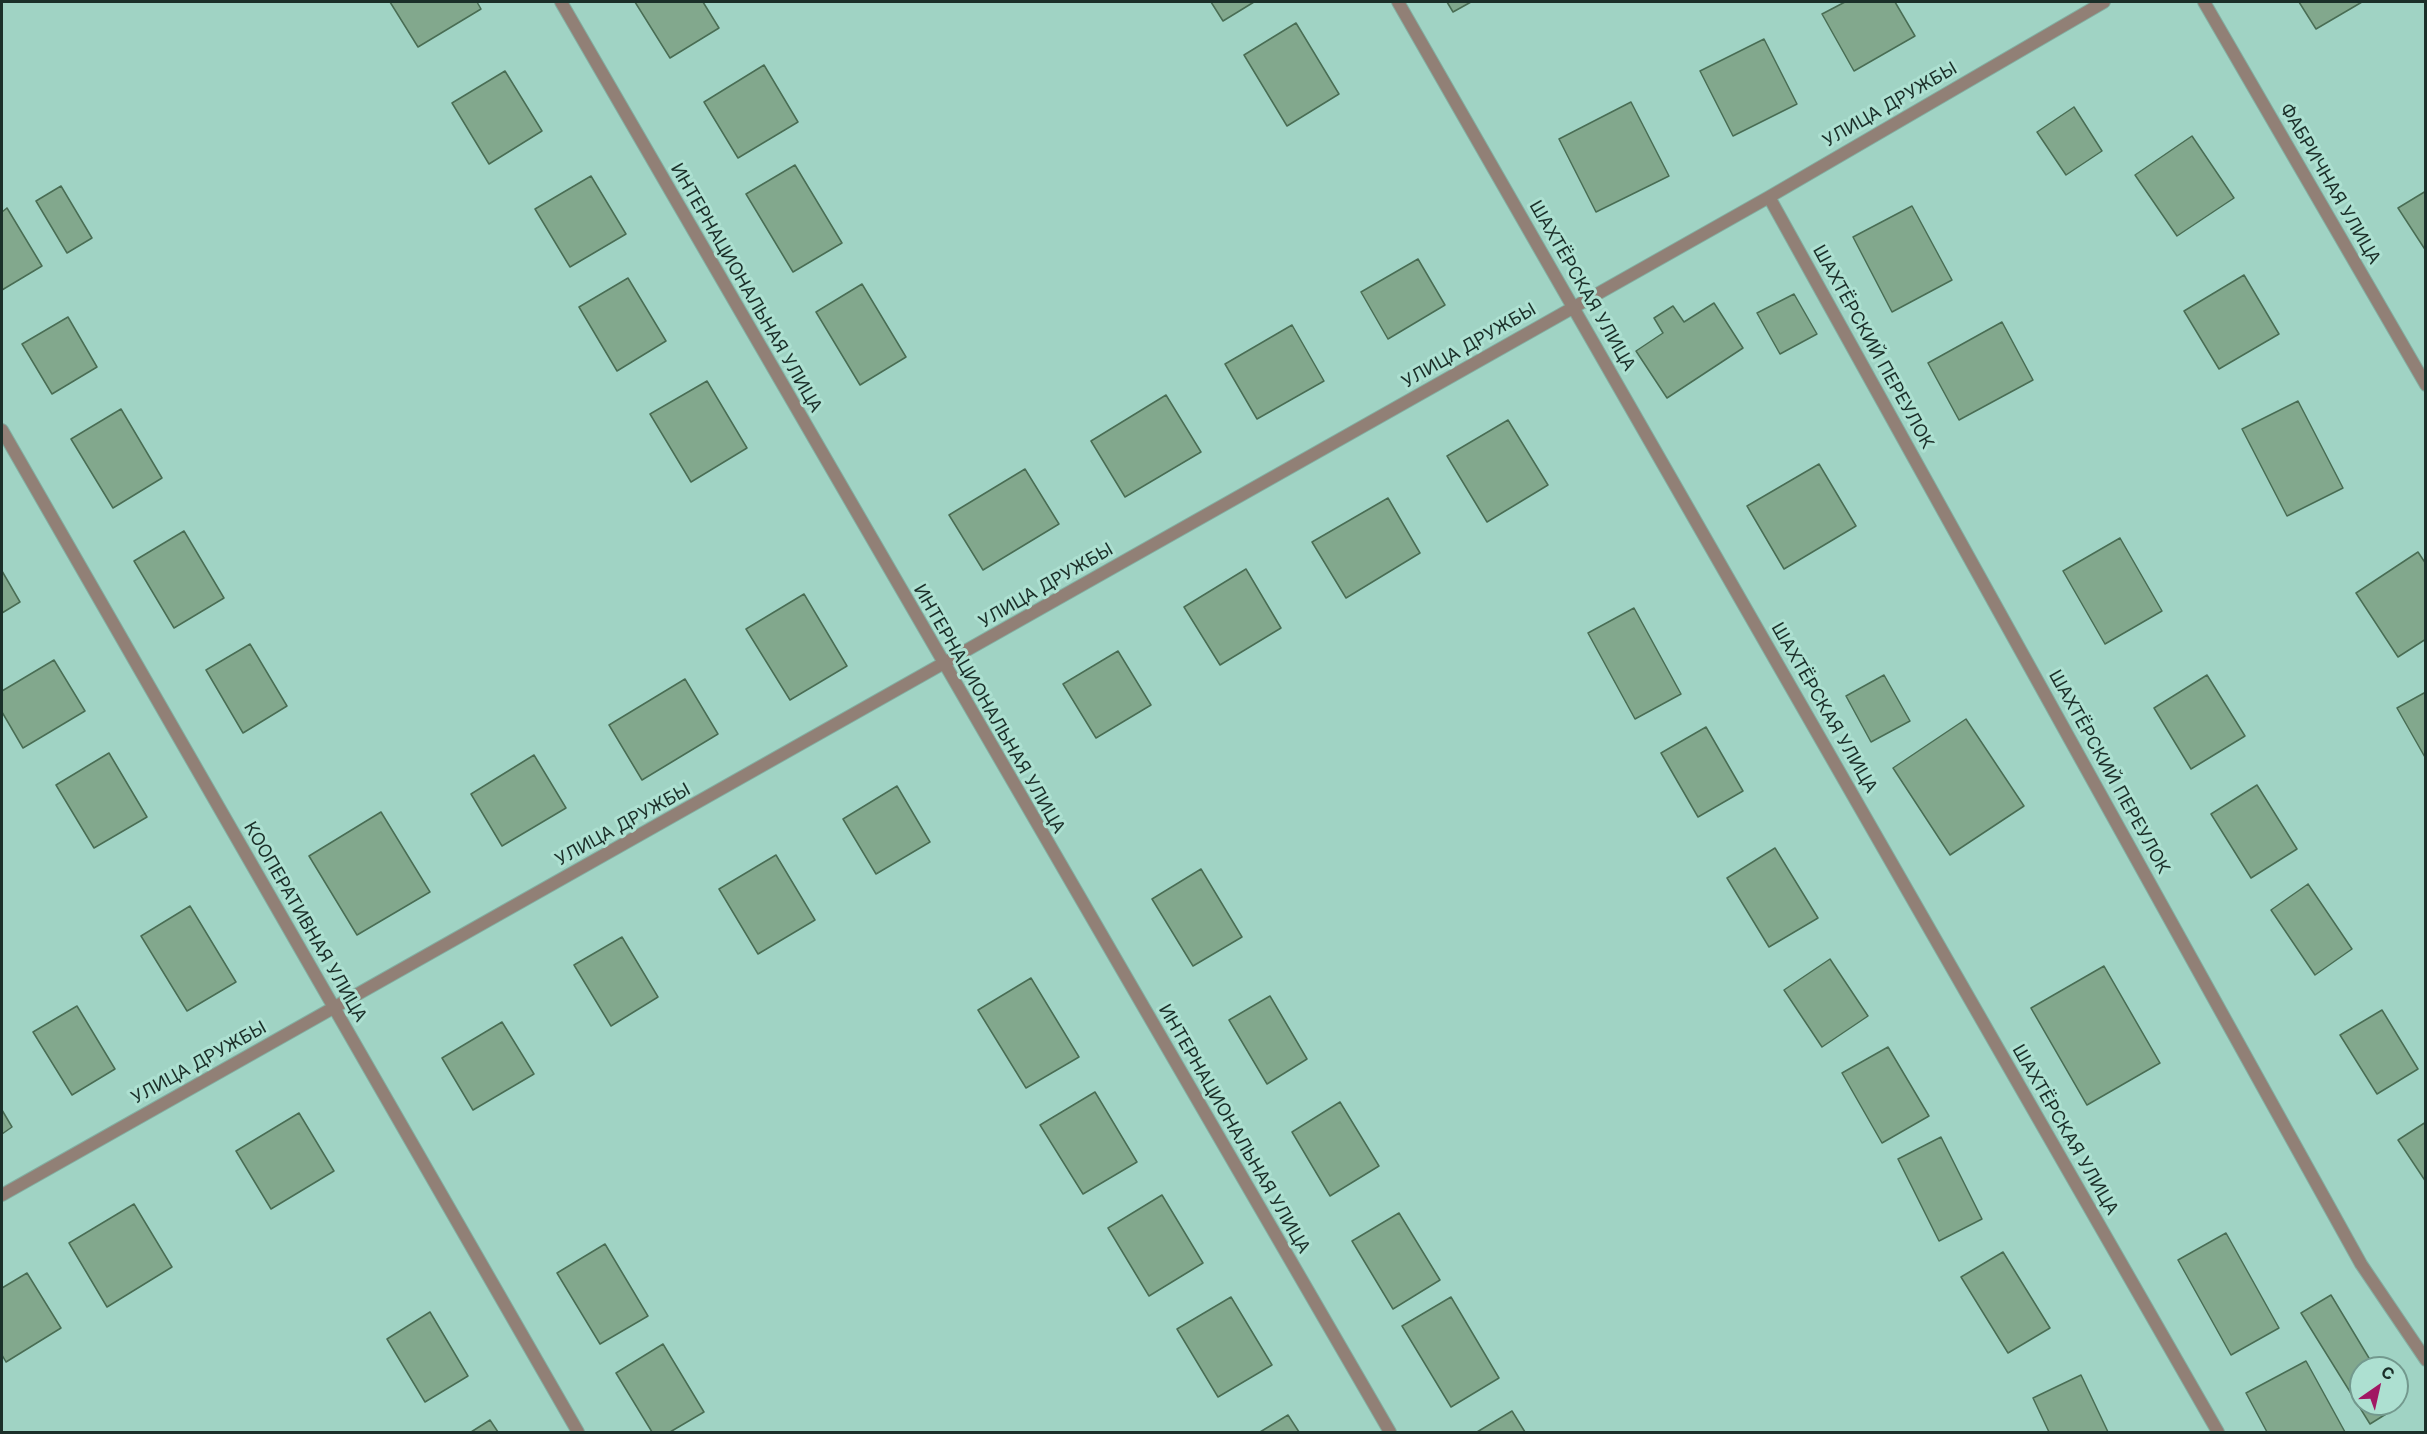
<!DOCTYPE html>
<meta charset="utf-8">
<style>
body{margin:0}
#map{position:relative;width:2427px;height:1434px;overflow:hidden;background:#a0d3c4;font-family:Inter,sans-serif}
canvas{display:block}
.frame{position:absolute;inset:0;border:3px solid #1b2f29;pointer-events:none}
.north{position:absolute;left:2349px;top:1356px;width:60px;height:60px;box-sizing:border-box;background:#ade0d1;border:2px solid #73998e;border-radius:50%;rotate:34deg;font-size:16px;font-weight:700;line-height:24px;text-align:center;color:#1b2f29}
.north::after{content:'';display:block;margin:auto;width:21px;height:27px;background:#a11763;clip-path:polygon(50% 0,100% 100%,50% 72%,0 100%)}
</style>
<div id="map">
<canvas width="2427" height="1434"></canvas>
<div class="frame"></div>
<div class="north">С</div>
</div>
<script>
const g = document.querySelector('canvas').getContext('2d');
g.lineJoin = 'round';
function fillPath(path, color) { g.fillStyle = color; g.fill(path, 'evenodd'); }
const toPath = rows => new Path2D(rows.map(r => 'M' + r).join(''));
function strokePath(path, color, width, dash) { g.strokeStyle = color; g.lineWidth = width; g.lineCap = dash ? 'butt' : 'round'; g.setLineDash(dash || []); g.stroke(path); }
function label(font, color, halo, rows, align = 'center') {
  g.font = font + ' Inter,sans-serif'; g.lineWidth = 6; g.setLineDash([]); g.textBaseline = 'middle'; g.strokeStyle = halo; g.fillStyle = color; for (const [text, x, y, turn = 0] of rows) {
    g.save(); g.translate(x, y); g.rotate((+turn || 0) * Math.PI / 180); g.textAlign = isNaN(turn) ? turn : align; if (halo) g.strokeText(text, 0, 0); g.fillText(text, 0, 0); g.restore();
  }
}
const building = toPath([
 [390,2,477,2,481,9,418,47,390,2],
 [635,2,703,2,719,28,670,58,635,2],
 [1211,2,1254,2,1223,21,1211,2],
 [1447,2,1471,2,1453,12,1447,2],
 [1845,2,1895,2,1915,36,1854,71,1822,14,1845,2],
 [2299,2,2362,2,2316,29,2299,2],
 [1296,23,1339,94,1287,126,1244,55,1296,23],
 [1764,39,1797,104,1733,136,1700,71,1764,39],
 [764,65,798,122,738,158,704,102,764,65],
 [505,71,542,131,489,164,452,103,505,71],
 [1631,102,1669,176,1596,212,1559,139,1631,102],
 [2074,107,2102,151,2066,175,2037,132,2074,107],
 [2192,136,2234,198,2177,236,2135,175,2192,136],
 [795,165,842,243,793,272,746,194,795,165],
 [591,176,626,234,570,267,535,209,591,176],
 [61,186,92,238,67,253,36,201,61,186],
 [2426,191,2426,251,2398,208,2426,191],
 [1912,206,1952,280,1892,312,1853,237,1912,206],
 [7,208,42,266,2,290,2,212,7,208],
 [1418,259,1445,305,1388,339,1361,292,1418,259],
 [2244,275,2279,334,2219,369,2184,311,2244,275],
 [628,278,666,341,617,371,579,307,628,278],
 [862,284,906,357,860,385,816,312,862,284],
 [1794,294,1817,334,1780,354,1757,313,1794,294],
 [1714,303,1743,348,1667,398,1636,351,1663,333,1654,318,1673,306,1684,322,1714,303],
 [68,317,97,367,52,394,22,344,68,317],
 [2002,322,2033,380,1959,420,1928,363,2002,322],
 [1292,325,1324,381,1257,419,1225,364,1292,325],
 [707,381,747,448,691,482,650,414,707,381],
 [1166,395,1201,452,1125,497,1091,441,1166,395],
 [2298,401,2343,488,2287,516,2242,429,2298,401],
 [121,409,162,478,113,508,71,439,121,409],
 [1508,420,1548,485,1487,522,1447,456,1508,420],
 [1819,464,1856,526,1784,569,1747,506,1819,464],
 [1025,469,1059,524,983,570,949,515,1025,469],
 [1388,498,1420,553,1346,598,1312,542,1388,498],
 [184,531,224,598,174,628,134,561,184,531],
 [2120,538,2162,611,2105,644,2063,571,2120,538],
 [2418,552,2426,564,2426,639,2398,657,2356,593,2418,552],
 [1246,569,1281,628,1220,665,1184,607,1246,569],
 [2,571,20,602,2,613,2,571],
 [804,594,847,666,790,700,746,629,804,594],
 [1634,608,1681,694,1635,719,1588,633,1634,608],
 [250,644,287,706,243,733,206,670,250,644],
 [1118,651,1151,705,1096,738,1063,684,1118,651],
 [54,660,85,711,23,748,2,712,2,691,54,660],
 [1884,675,1910,721,1871,742,1846,696,1884,675],
 [2207,675,2245,736,2191,769,2154,708,2207,675],
 [685,679,718,734,642,780,609,725,685,679],
 [2424,693,2426,695,2426,759,2397,708,2424,693],
 [1966,719,2024,806,1950,855,1893,768,1966,719],
 [1706,727,1743,791,1698,817,1661,753,1706,727],
 [109,753,147,817,94,848,56,785,109,753],
 [534,755,566,808,502,846,471,794,534,755],
 [2257,785,2297,849,2251,878,2211,814,2257,785],
 [897,786,930,842,876,874,843,819,897,786],
 [381,812,430,892,357,935,309,856,381,812],
 [1775,848,1818,918,1769,947,1727,878,1775,848],
 [776,855,815,920,758,954,719,889,776,855],
 [1201,869,1242,937,1193,966,1152,899,1201,869],
 [2308,884,2352,949,2315,975,2271,910,2308,884],
 [190,906,236,982,187,1011,141,936,190,906],
 [622,937,658,997,611,1026,574,965,622,937],
 [1830,959,1868,1016,1822,1047,1784,990,1830,959],
 [2104,966,2160,1063,2087,1105,2031,1008,2104,966],
 [1031,978,1079,1057,1026,1088,978,1010,1031,978],
 [1270,996,1307,1059,1267,1084,1229,1020,1270,996],
 [77,1006,115,1069,72,1095,33,1032,77,1006],
 [2382,1010,2418,1069,2377,1094,2340,1035,2382,1010],
 [502,1022,534,1074,473,1110,442,1058,502,1022],
 [1888,1047,1929,1116,1882,1143,1842,1073,1888,1047],
 [1095,1092,1137,1162,1083,1194,1040,1125,1095,1092],
 [1340,1102,1379,1166,1330,1196,1292,1132,1340,1102],
 [2,1110,12,1127,2,1134,2,1110],
 [299,1113,334,1171,271,1209,236,1151,299,1113],
 [2426,1122,2426,1182,2398,1140,2426,1122],
 [1941,1137,1982,1219,1939,1241,1898,1159,1941,1137],
 [1162,1195,1203,1263,1149,1296,1108,1228,1162,1195],
 [134,1204,172,1267,107,1307,69,1243,134,1204],
 [1399,1213,1440,1280,1393,1309,1352,1241,1399,1213],
 [2226,1233,2279,1328,2231,1355,2178,1260,2226,1233],
 [605,1244,648,1316,600,1344,557,1273,605,1244],
 [2003,1252,2050,1328,2008,1353,1961,1277,2003,1252],
 [27,1273,61,1328,6,1362,2,1355,2,1288,27,1273],
 [2331,1295,2375,1368,2361,1368,2361,1404,2397,1403,2399,1406,2370,1424,2301,1313,2331,1295],
 [1231,1297,1272,1365,1218,1397,1177,1329,1231,1297],
 [1451,1297,1499,1378,1451,1407,1402,1326,1451,1297],
 [430,1312,468,1376,425,1402,387,1339,430,1312],
 [663,1344,704,1412,670,1432,652,1432,616,1373,663,1344],
 [2306,1361,2345,1432,2267,1432,2246,1393,2306,1361],
 [2081,1375,2108,1432,2049,1432,2033,1398,2081,1375],
 [1512,1411,1525,1432,1477,1432,1512,1411],
 [1288,1415,1299,1432,1260,1432,1288,1415],
 [490,1420,498,1432,471,1432,490,1420]
]);
fillPath(building, '#82a88d');
strokePath(building, '#496d54', 1.5);
const street = toPath([
 [561,2,1390,1432],
 [1398,2,2218,1432],
 [2204,2,2426,385],
 [1769,197,2361,1264,2426,1360],
 [2,430,578,1432],
 [2,1195,1769,197,2104,2]
]);
strokePath(street, '#83afa2', 14);
strokePath(street, '#918076', 12);
label('18px', '#1b2f29', '#ade0d1', [
 ["УЛИЦА ДРУЖБЫ",1890,105,-30],
 ["ФАБРИЧНАЯ УЛИЦА",2330,184,60],
 ["ШАХТЁРСКАЯ УЛИЦА",1582,286,60],
 ["ИНТЕРНАЦИОНАЛЬНАЯ УЛИЦА",746,288,60],
 ["УЛИЦА ДРУЖБЫ",1469,346,-30],
 ["ШАХТЁРСКИЙ ПЕРЕУЛОК",1873,347,61],
 ["УЛИЦА ДРУЖБЫ",1046,586,-30],
 ["ШАХТЁРСКАЯ УЛИЦА",1824,708,60],
 ["ИНТЕРНАЦИОНАЛЬНАЯ УЛИЦА",989,709,60],
 ["ШАХТЁРСКИЙ ПЕРЕУЛОК",2109,772,61],
 ["УЛИЦА ДРУЖБЫ",623,825,-29],
 ["КООПЕРАТИВНАЯ УЛИЦА",305,922,60],
 ["УЛИЦА ДРУЖБЫ",199,1063,-29],
 ["ИНТЕРНАЦИОНАЛЬНАЯ УЛИЦА",1234,1129,60],
 ["ШАХТЁРСКАЯ УЛИЦА",2065,1130,60]
]);
</script>
